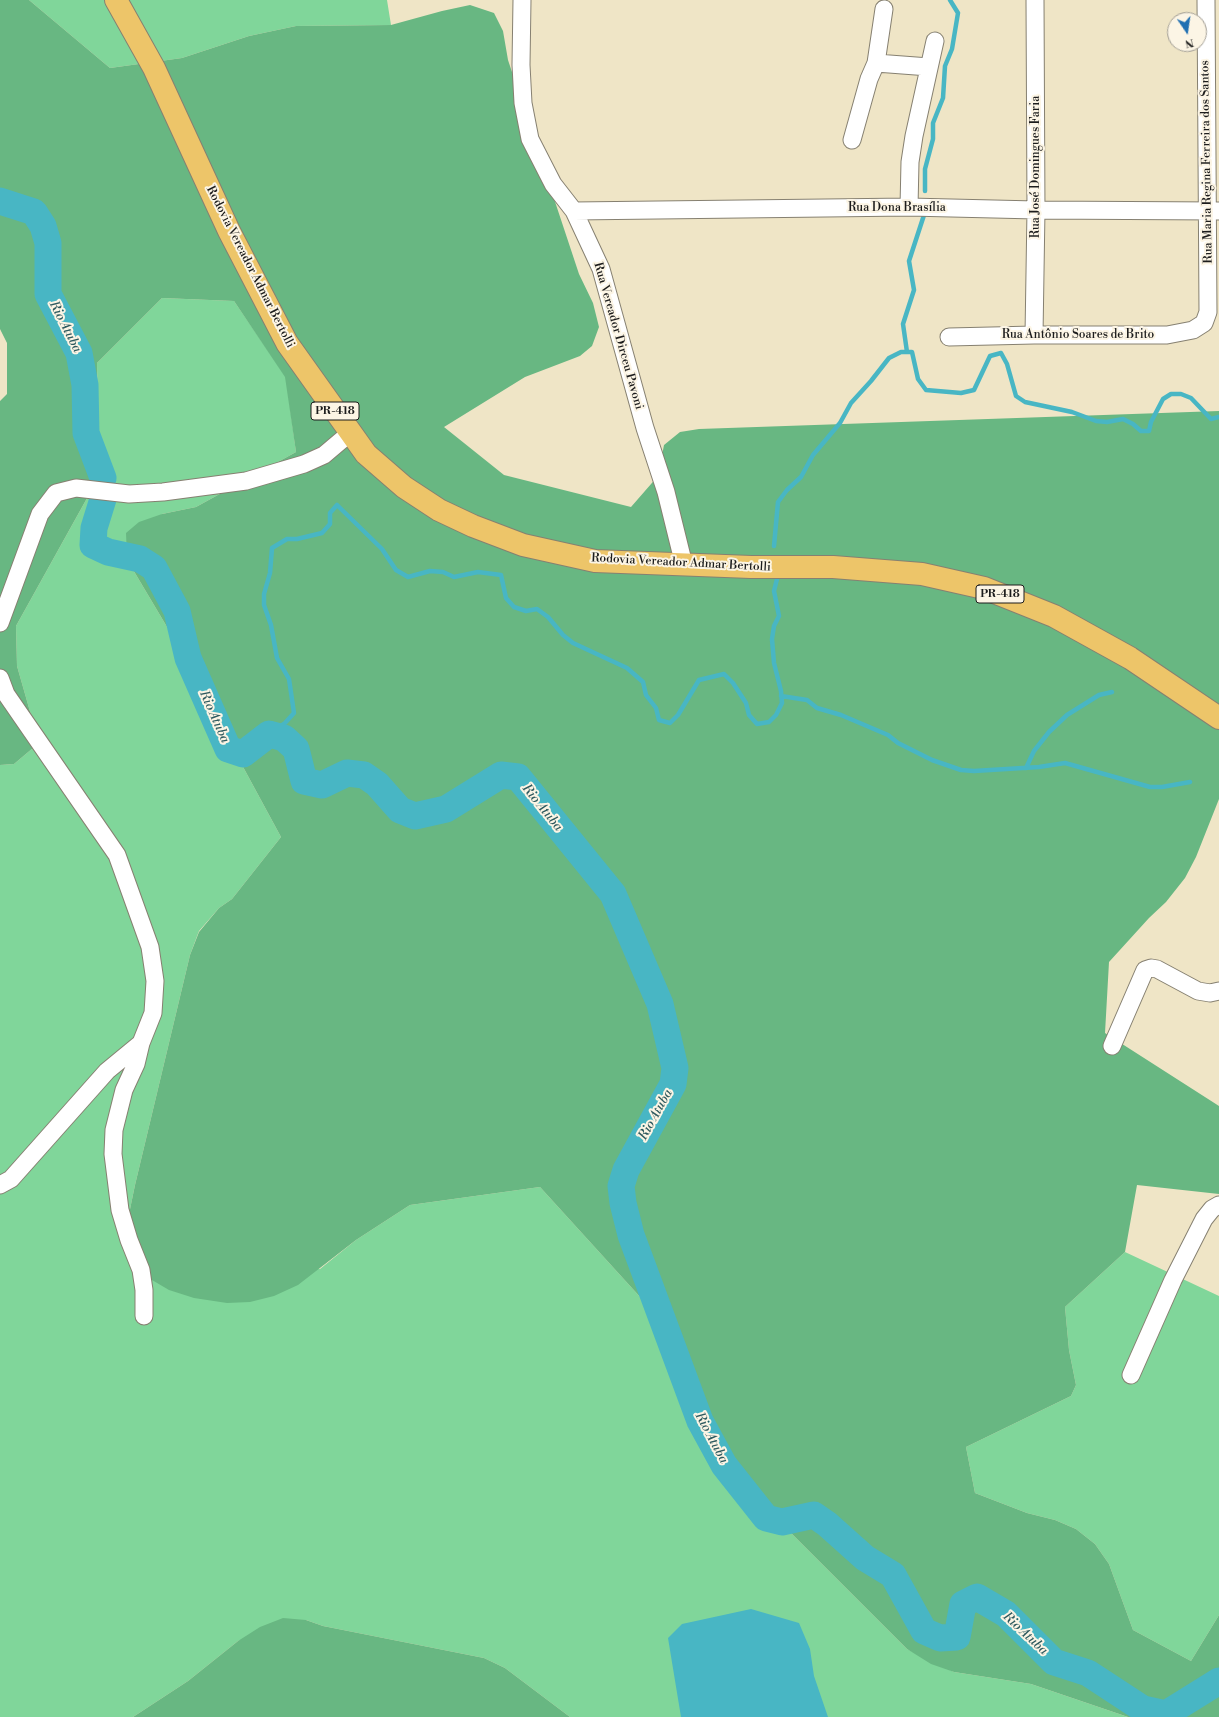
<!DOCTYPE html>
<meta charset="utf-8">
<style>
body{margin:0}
#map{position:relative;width:1219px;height:1717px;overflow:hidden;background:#efe5c6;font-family:"Libre Bodoni",serif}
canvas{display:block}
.north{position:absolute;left:1167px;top:12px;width:40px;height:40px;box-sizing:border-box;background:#fcf5e5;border:1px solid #a29e95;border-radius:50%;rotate:167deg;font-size:11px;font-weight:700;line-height:16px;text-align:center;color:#1c1c1c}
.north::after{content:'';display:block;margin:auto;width:14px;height:18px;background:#1f6fb2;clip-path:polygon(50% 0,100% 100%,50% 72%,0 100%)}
</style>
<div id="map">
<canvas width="1219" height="1717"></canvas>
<div class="north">N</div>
</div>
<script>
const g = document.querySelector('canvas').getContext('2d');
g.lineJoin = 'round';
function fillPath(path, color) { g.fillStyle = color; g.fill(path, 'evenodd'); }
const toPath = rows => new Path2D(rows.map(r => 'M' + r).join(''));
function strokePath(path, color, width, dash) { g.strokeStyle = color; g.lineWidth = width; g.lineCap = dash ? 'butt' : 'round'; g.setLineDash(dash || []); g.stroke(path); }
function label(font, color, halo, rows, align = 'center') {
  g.font = font + ' "Libre Bodoni",serif'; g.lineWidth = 4; g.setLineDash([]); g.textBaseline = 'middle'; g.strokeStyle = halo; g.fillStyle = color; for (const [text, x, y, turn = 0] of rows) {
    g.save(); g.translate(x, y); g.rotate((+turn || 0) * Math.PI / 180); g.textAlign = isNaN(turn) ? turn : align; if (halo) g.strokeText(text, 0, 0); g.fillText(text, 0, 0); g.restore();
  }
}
fillPath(toPath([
 [29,0,387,0,391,25,296,26,249,36,182,58,110,68],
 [162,298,234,301,286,377,296,452,196,507,162,514,132,568,170,632,281,837,232,899,219,908,199,931,190,955,135,1185,128,1219,320,1269,356,1240,410,1205,540,1187,641,1298,660,1338,693,1420,715,1457,907,1649,954,1672,1031,1684,1128,1717,570,1717,505,1668,484,1658,323,1626,306,1620,238,1641,188,1681,133,1717,0,1717,0,765,14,764,33,748,33,722,17,666,16,626,86,500,99,472,97,363],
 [1125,1252,1219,1296,1219,1615,1191,1661,1133,1630,1109,1564,1095,1544,1076,1529,1055,1520,1027,1513,975,1493,966,1447,1071,1396,1076,1385,1069,1350,1065,1307]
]), '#80d69a');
fillPath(toPath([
 [0,0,29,0,110,68,182,58,249,36,296,26,391,25,442,11,470,5,494,13,503,31,508,60,579,274,593,303,599,327,592,346,580,356,525,377,444,427,504,475,631,507,658,476,664,445,680,432,699,429,1219,411,1219,799,1196,857,1185,878,1166,902,1149,918,1109,962,1105,1033,1219,1106,1219,1194,1137,1185,1125,1252,1065,1307,1069,1350,1076,1385,1071,1396,966,1447,975,1493,1027,1513,1055,1520,1076,1529,1095,1544,1109,1564,1133,1630,1191,1661,1219,1615,1219,1717,1128,1717,1031,1684,954,1672,931,1664,907,1649,715,1457,693,1420,660,1338,641,1298,540,1187,410,1205,356,1240,298,1285,274,1296,250,1302,227,1303,194,1298,169,1290,152,1280,136,1263,128,1219,135,1185,190,955,199,932,219,908,232,899,281,837,170,632,132,568,127,557,126,533,139,522,162,514,196,507,296,452,285,377,234,301,162,298,97,363,99,472,86,500,16,626,17,666,33,722,33,748,14,764,0,765,0,401,7,394,7,343,0,329],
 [283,1618,306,1620,323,1626,484,1658,505,1668,570,1717,133,1717,188,1681,238,1641,260,1627]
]), '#68b782');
fillPath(toPath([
 [751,1609,799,1623,810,1649,814,1676,828,1717,681,1717,668,1638,682,1624]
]), '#48b6c4');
strokePath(toPath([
 [925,191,925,169,933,139,933,123,943,98,945,66,952,49,958,13,950,0],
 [907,352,903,324,914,290,909,261,925,212],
 [774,546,778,502,787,490,801,477,813,455,840,423,851,403,871,381,889,358,901,352,912,352,918,379,926,390,961,393,974,390,990,356,1001,353,1007,364,1016,396,1025,402,1072,412,1096,421,1107,422,1123,419,1133,424,1141,431,1149,431,1151,422,1163,399,1171,394,1181,394,1191,398,1211,419,1219,417],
 [781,696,807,700,817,708,841,715,888,735,898,743,932,760,961,770,974,771,1039,767,1065,763,1150,787,1162,787,1190,782],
 [269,734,285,723,294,713,289,679,277,658,271,625,264,605,264,594,270,573,272,548,287,539,297,539,322,533,330,524,330,513,337,505,382,549,396,570,408,577,430,571,443,572,454,577,478,572,501,575,506,598,514,607,526,611,537,609,548,617,563,635,573,643,627,668,643,682,646,695,656,708,659,720,670,723,678,715,699,680,724,674,733,683,746,703,749,715,757,724,769,722,776,715,782,703,781,691,774,663,772,639,774,626,779,616,774,591,778,575],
 [1026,768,1034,751,1049,732,1067,715,1099,695,1112,692]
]), '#48b6c4', 4.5);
strokePath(toPath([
 [0,201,34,212,43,226,48,243,48,294,79,353,85,385,86,433,103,478],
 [103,499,94,528,93,545,108,552,140,559,154,568,177,611,188,658,228,749,243,754,269,734,284,738,296,749,304,781,322,785,347,773,364,775,377,784,400,810,415,816,446,809,501,775,518,777,613,894,660,1004,675,1068,673,1084,626,1170,621,1186,623,1203,631,1235,700,1421,724,1465,766,1518,782,1522,814,1515,827,1524,865,1558,893,1575,924,1631,940,1638,957,1637,963,1604,977,1597,1006,1614,1054,1662,1088,1673,1143,1709,1166,1714,1219,1681]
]), '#48b6c4', 27);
const minor = toPath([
 [522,0,521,65,523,103,530,139,553,184,574,211,601,269,645,428,666,492,684,565],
 [876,63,929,67],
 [852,140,869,79,876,63,884,9],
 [909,207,910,162,914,136,935,41],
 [574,211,909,207,1036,210,1219,211],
 [1034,335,1036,210,1035,0],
 [949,337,1034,335,1167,335,1193,330,1204,323,1208,312,1206,0],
 [0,623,40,514,56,493,76,488,129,494,163,492,246,481,304,464,324,455,350,433],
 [0,678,6,694,117,855,150,947,155,981,153,1013,141,1043,107,1071,11,1179,0,1185],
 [141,1043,136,1064,124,1090,114,1130,113,1154,120,1210,129,1240,141,1270,144,1290,144,1316],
 [1112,1046,1145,970,1151,968,1157,969,1198,991,1210,993,1219,991],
 [1131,1375,1173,1280,1204,1219,1212,1209,1219,1205]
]);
const highway = toPath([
 [116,0,154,68,229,231,287,343,366,454,404,487,439,510,473,526,523,545,595,561,751,567,833,567,922,574,984,588,1054,616,1130,658,1219,718]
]);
strokePath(minor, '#868071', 19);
strokePath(highway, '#868071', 24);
strokePath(minor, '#fff', 17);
strokePath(highway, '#edc569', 22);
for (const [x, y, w] of [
 [335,411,48],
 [1000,594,48]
]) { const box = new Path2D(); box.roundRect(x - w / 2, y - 9, w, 18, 3); g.fillStyle = '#fcf5e5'; g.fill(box); strokePath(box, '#1c1c1c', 1); }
label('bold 11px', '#1c1c1c', null, [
 ["PR-418",335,411],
 ["PR-418",1000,594]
]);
label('12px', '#1c1c1c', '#fcf5e5', [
 ["Rua Maria Regina Ferreira dos Santos",1207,162,-91],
 ["Rua José Domingues Faria",1036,167,-90],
 ["Rua Dona Brasília",897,208],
 ["Rodovia Vereador Admar Bertolli",250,267,63],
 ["Rua Antônio Soares de Brito",1078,335],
 ["Rua Vereador Dirceu Pavoni",618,336,74],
 ["Rodovia Vereador Admar Bertolli",681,563,3]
]);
label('italic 13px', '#2e5a5f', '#fcf5e5', [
 ["Rio Atuba",65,327,63],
 ["Rio Atuba",214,717,66],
 ["Rio Atuba",542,808,51],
 ["Rio Atuba",656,1115,-61],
 ["Rio Atuba",711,1438,62],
 ["Rio Atuba",1025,1634,43]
]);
</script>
